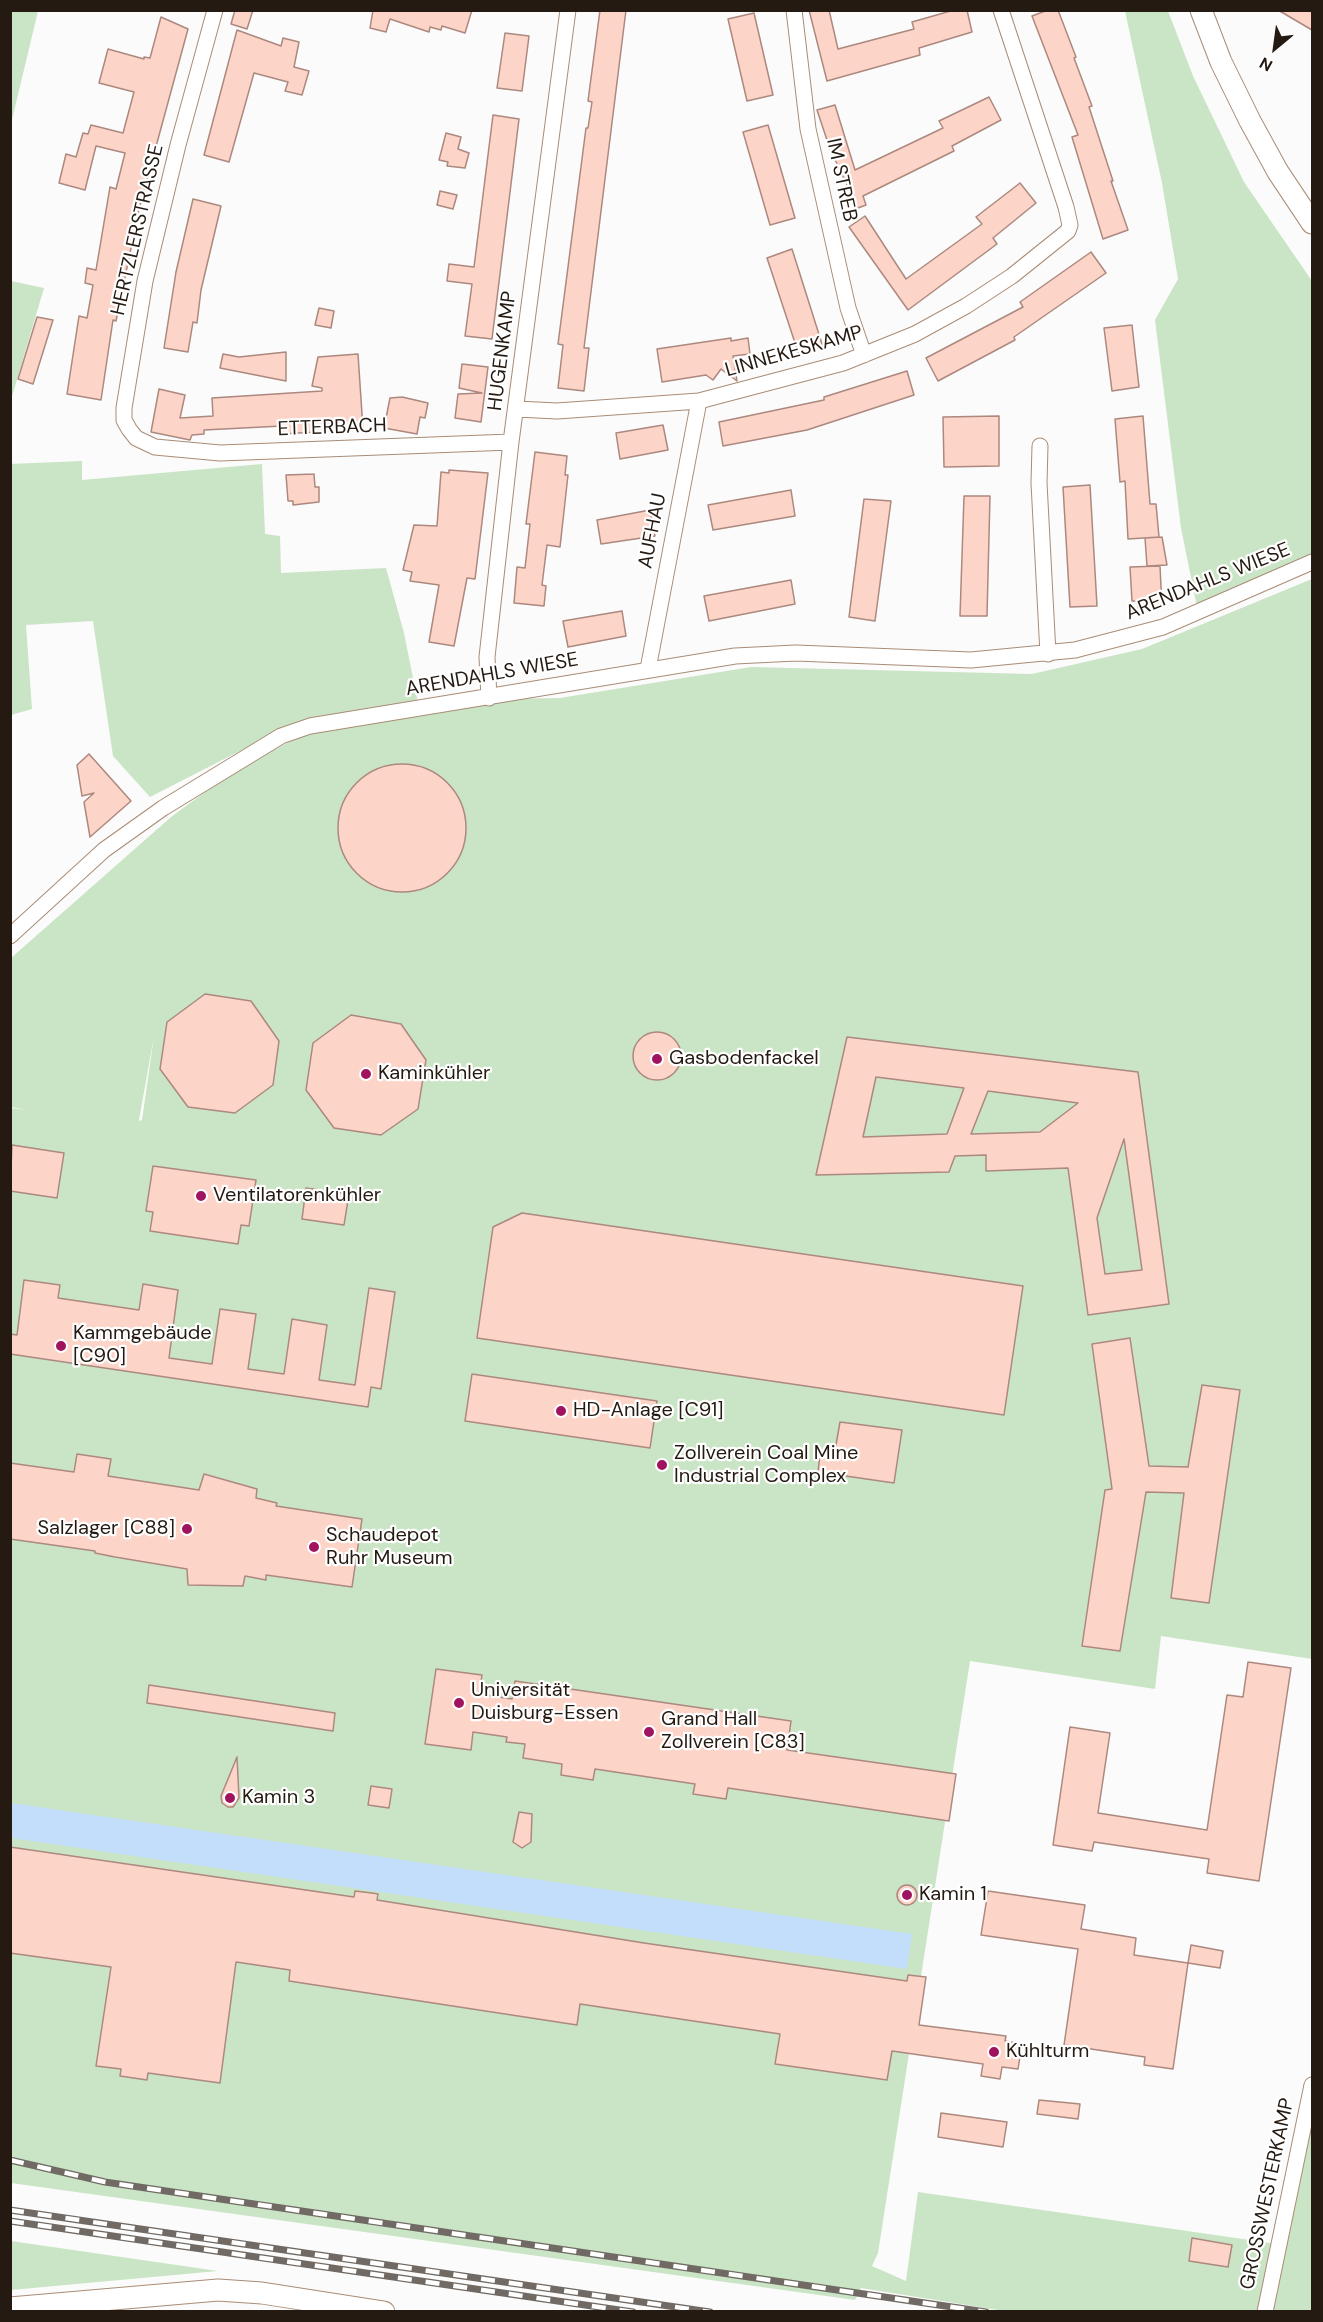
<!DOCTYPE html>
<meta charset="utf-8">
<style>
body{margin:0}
#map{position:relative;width:1323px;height:2322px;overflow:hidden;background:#fbfbfb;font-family:"DM Sans",sans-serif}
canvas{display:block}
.frame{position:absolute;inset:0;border:12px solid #251a12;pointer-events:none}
.north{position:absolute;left:1245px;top:18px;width:60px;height:60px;-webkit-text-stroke:4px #fff;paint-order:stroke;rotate:209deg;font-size:16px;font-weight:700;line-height:24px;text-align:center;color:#251a12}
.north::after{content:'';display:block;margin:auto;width:21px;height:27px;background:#251a12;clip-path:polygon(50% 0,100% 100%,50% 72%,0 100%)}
</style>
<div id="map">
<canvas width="1323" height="2322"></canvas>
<div class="frame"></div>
<div class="north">N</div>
</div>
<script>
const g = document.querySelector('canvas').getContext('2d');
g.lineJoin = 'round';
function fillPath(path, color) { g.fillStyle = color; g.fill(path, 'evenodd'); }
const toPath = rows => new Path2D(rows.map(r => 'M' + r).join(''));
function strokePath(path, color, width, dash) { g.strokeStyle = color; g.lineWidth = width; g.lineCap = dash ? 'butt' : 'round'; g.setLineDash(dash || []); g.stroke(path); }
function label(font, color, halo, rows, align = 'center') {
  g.font = font + ' "DM Sans",sans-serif'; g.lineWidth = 4.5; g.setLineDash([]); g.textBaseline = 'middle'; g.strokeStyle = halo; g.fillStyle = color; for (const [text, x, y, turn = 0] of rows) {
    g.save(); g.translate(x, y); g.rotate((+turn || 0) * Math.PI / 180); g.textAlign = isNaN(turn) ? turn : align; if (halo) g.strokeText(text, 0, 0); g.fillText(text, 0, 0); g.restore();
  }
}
fillPath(toPath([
 [11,10,38,11,11,124,10,11],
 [1125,11,1168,11,1193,76,1244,182,1312,281,1312,558,1197,607,1181,528,1155,320,1178,279,1162,183],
 [11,281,44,288,11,400,10,281],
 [82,461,82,480,262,464,265,534,280,536,281,573,386,568,404,633,419,708,275,733,150,797,113,756,93,621,26,625,32,709,11,715,10,464],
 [1312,579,1312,1659,1161,1636,1155,1689,970,1661,878,2253,872,2266,906,2281,918,2192,1284,2245,1312,2121,1312,2311,1004,2311,861,2288,855,2300,11,2183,11,1108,27,1110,11,1107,11,958,171,817,227,776,285,744,312,732,487,699,560,698,751,667,1032,674,1142,649],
 [154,1036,142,1120,140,1121,139,1120],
 [11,2241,218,2271,11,2290]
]), '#cae5c5');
fillPath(toPath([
 [11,1803,912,1934,907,1969,11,1838]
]), '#c3defa');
const building = toPath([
 [235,10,253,10,247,29,231,24,235,10],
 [373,10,472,10,465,33,442,26,441,30,430,27,429,32,390,19,386,32,370,28,373,10],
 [600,10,626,10,584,348,589,348,584,391,558,388,563,345,558,344,586,128,588,128,592,102,588,101,600,10],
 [809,10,829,10,838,49,914,29,912,22,954,10,967,10,972,32,919,48,920,55,827,81,809,10],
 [1048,10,1058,10,1076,57,1074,58,1092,106,1089,107,1113,181,1111,181,1128,230,1103,239,1072,137,1078,135,1032,16,1048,10],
 [1278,10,1312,10,1312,30,1278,10],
 [754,13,773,95,747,101,728,19,754,13],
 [161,17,188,29,139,209,116,321,113,320,101,400,67,394,79,316,87,318,93,285,85,283,87,268,96,270,110,187,116,189,125,153,96,146,85,190,59,183,66,154,76,157,83,133,88,134,91,125,123,133,134,92,99,83,108,49,144,59,144,57,150,58,161,17],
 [237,30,281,46,283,38,299,42,294,67,309,71,302,95,285,91,288,82,254,73,229,162,204,155,237,30],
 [505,33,529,36,522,91,497,88,505,33],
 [989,97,1001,120,952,146,954,151,863,196,866,205,858,208,830,149,817,110,835,105,855,170,943,128,939,121,989,97],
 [493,115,519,119,492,339,465,336,472,284,447,281,449,264,474,267,493,115],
 [768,125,795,218,770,225,743,132,768,125],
 [446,133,461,137,458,149,469,153,465,168,447,166,448,162,439,160,446,133],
 [1020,183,1036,203,993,238,997,244,908,310,849,227,865,216,906,279,982,224,976,217,1020,183],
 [440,191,457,195,453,209,437,205,440,191],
 [193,199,221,206,201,290,197,323,193,322,188,352,164,348,176,272,193,199],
 [792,249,823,347,799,355,767,258,792,249],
 [1091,252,1106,273,1014,337,1015,340,938,381,926,358,1023,307,1020,302,1091,252],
 [319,308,334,311,331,328,315,325,319,308],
 [37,317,53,320,33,384,18,379,37,317],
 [1132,325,1139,387,1112,391,1104,328,1132,325],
 [731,338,731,341,748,338,750,354,733,356,737,381,721,369,713,380,706,375,662,382,657,349,731,338],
 [286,352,286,381,220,368,223,354,239,357,286,352],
 [358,354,363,429,283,434,282,426,204,430,204,434,192,435,190,440,151,432,159,389,185,395,180,418,213,416,212,398,322,391,322,388,312,386,318,357,358,354],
 [462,364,488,367,481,422,455,418,458,394,482,393,459,388,462,364],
 [907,371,914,395,807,430,723,446,719,422,824,400,824,397,907,371],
 [402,397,428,403,425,418,420,417,417,434,384,428,390,398,402,397],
 [999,416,999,466,944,467,943,417,999,416],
 [1143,416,1150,504,1156,504,1159,537,1128,539,1125,481,1120,482,1115,419,1143,416],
 [663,425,668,450,620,459,616,433,663,425],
 [535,452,567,456,565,475,568,475,560,547,547,545,542,585,546,586,544,606,514,603,517,567,525,568,530,524,526,524,535,452],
 [449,470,488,473,475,579,467,578,454,646,429,642,439,585,410,581,412,572,403,570,414,525,437,526,441,472,449,473,449,470],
 [314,474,315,487,319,487,319,502,293,505,293,501,288,501,286,475,314,474],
 [1090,485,1097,606,1070,607,1063,487,1090,485],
 [791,490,795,516,713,530,708,505,791,490],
 [964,496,990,496,987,616,960,616,964,496],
 [864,499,891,501,875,621,849,617,864,499],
 [650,510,655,536,601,544,597,520,650,510],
 [1162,537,1167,565,1147,566,1145,538,1162,537],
 [1160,566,1162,607,1138,609,1137,601,1132,601,1130,567,1160,566],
 [791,580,795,604,709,621,704,596,791,580],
 [622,611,626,636,568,647,563,621,622,611],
 [89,754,131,801,90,837,84,802,94,793,82,796,77,765,89,754],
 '338 828a64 64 0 1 1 128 0a64 64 0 1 1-128 0Z',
 [205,994,251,1001,279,1041,273,1085,235,1113,188,1107,160,1069,167,1022,205,994],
 [351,1015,401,1024,426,1060,418,1109,381,1135,334,1128,306,1090,313,1043,351,1015],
 '633 1056a24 24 0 1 1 48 0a24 24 0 1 1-48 0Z',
 [847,1037,1138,1072,1169,1304,1088,1315,1068,1168,986,1171,986,1155,955,1156,949,1172,816,1175,847,1037],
 [876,1077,964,1088,947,1134,863,1137,876,1077],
 [988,1091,1078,1103,1040,1132,971,1134,988,1091],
 [1124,1139,1142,1270,1105,1274,1097,1218,1124,1139],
 [12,1145,64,1153,57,1198,10,1191,12,1145],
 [153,1166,256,1180,249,1226,241,1225,238,1244,150,1231,153,1212,146,1211,153,1166],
 [306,1188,349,1194,344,1225,302,1219,306,1188],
 [522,1213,1023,1286,1004,1415,477,1338,493,1227,522,1213],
 [24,1280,60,1285,58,1298,139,1310,143,1284,178,1290,169,1358,212,1364,220,1309,256,1314,248,1369,284,1374,292,1319,327,1325,319,1380,355,1385,369,1288,395,1292,381,1389,371,1387,368,1407,10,1354,10,1334,17,1335,24,1280],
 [1130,1338,1149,1466,1188,1467,1202,1385,1240,1390,1209,1603,1171,1598,1184,1493,1146,1492,1120,1651,1082,1646,1105,1490,1112,1489,1092,1344,1130,1338],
 [472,1374,657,1401,650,1448,465,1421,472,1374],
 [840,1422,902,1430,894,1483,818,1472,820,1454,834,1456,840,1422],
 [77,1454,111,1459,108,1476,199,1490,204,1474,257,1489,256,1498,277,1503,276,1506,362,1519,352,1587,266,1575,266,1580,245,1576,243,1586,188,1585,187,1569,115,1557,95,1553,95,1551,10,1539,10,1463,74,1472,77,1454],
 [1248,1662,1291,1668,1259,1881,1207,1873,1209,1859,1094,1842,1092,1851,1053,1845,1070,1727,1110,1733,1098,1813,1207,1830,1227,1695,1243,1697,1248,1662],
 [436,1669,482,1675,479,1694,512,1699,515,1681,791,1721,787,1750,956,1774,949,1821,728,1788,726,1799,693,1794,695,1784,595,1769,593,1780,561,1775,562,1764,523,1758,525,1744,506,1742,507,1737,473,1732,471,1750,425,1744,436,1669],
 [149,1685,335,1713,333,1731,147,1703,149,1685],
 [237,1757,239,1798,233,1807,228,1807,222,1803,221,1796,237,1757],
 [371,1786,392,1789,389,1808,368,1805,371,1786],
 [519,1812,532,1814,531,1842,522,1848,513,1842,519,1812],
 [10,1847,354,1897,355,1891,372,1893,378,1894,377,1900,644,1943,907,1981,908,1975,926,1977,919,2025,1006,2036,1005,2041,1022,2044,1018,2069,1002,2067,1000,2079,981,2076,983,2064,892,2051,887,2080,775,2064,780,2034,580,2004,577,2025,289,1981,290,1970,236,1962,220,2083,148,2073,147,2080,120,2076,121,2069,96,2066,111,1967,10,1953,10,1847],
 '897 1895a10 10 0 1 1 20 0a10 10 0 1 1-20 0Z',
 [988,1891,1085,1905,1081,1929,1136,1938,1134,1955,1188,1963,1173,2069,1144,2065,1145,2057,1064,2045,1078,1949,981,1935,988,1891],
 [1191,1945,1223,1951,1220,1968,1188,1963,1191,1945],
 [1039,2100,1080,2104,1078,2119,1037,2114,1039,2100],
 [941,2113,1007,2122,1003,2147,938,2137,941,2113],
 [1192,2238,1232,2245,1228,2267,1189,2261,1192,2238]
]);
fillPath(building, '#fdd4c8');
strokePath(building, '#ac887e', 1.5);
const street = toPath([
 [215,10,178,145,145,281,124,408,124,420,129,429,136,438,155,447,220,453,511,442],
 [794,10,808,129,848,308,864,355],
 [517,409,557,411,699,401,843,363,915,334,966,306,1012,276,1068,231,1070,225,1066,207,1001,10],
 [1040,446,1039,483,1048,654],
 [648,669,699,401],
 [489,698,487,657,511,442,568,10],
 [10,936,104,850,163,808,281,736,310,726,735,656,796,653,971,660,1075,650,1163,627,1312,562],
 [1265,2312,1312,2085]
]);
const secondary = toPath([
 [1201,10,1221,62,1250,121,1278,172,1312,223],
 [10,2308,218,2290,262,2293,384,2312]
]);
strokePath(street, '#a98c76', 17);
strokePath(secondary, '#a98c76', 23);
strokePath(street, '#fff', 15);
strokePath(secondary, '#fff', 21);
const rail = toPath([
 [10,2160,105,2182,986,2312],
 [10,2210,710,2312],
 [10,2221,633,2312]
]);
strokePath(rail, '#716a64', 7);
strokePath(rail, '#fff', 4.5, [14]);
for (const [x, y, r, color] of [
 [657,1059,6,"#a0145f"],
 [366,1074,6,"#a0145f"],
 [201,1196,6,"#a0145f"],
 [61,1346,6,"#a0145f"],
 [561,1411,6,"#a0145f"],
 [662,1465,6,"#a0145f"],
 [187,1529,6,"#a0145f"],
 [314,1547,6,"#a0145f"],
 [459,1703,6,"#a0145f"],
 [649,1732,6,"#a0145f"],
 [230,1798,6,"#a0145f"],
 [907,1895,6,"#a0145f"],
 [994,2052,6,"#a0145f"]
]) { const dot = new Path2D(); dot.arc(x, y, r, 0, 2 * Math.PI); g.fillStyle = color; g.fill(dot); strokePath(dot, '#fff', 2); }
label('20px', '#251a12', '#fff', [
 ["IM STREB",841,180,78],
 ["HERTZLERSTRASSE",138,230,-77],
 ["HUGENKAMP",503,351,-83],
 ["LINNEKESKAMP",794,352,-16],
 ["ETTERBACH",332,428,-2],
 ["AUFHAU",653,531,-79],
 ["ARENDAHLS WIESE",1208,582,-22],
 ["ARENDAHLS WIESE",492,675,-10],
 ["GROSSWESTERKAMP",1268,2194,-78]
]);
label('20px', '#251a12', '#fff', [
 ["Gasbodenfackel",669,1059],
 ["Kaminkühler",378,1074],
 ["Ventilatorenkühler",213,1196],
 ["Kammgebäude",73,1334],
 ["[C90]",73,1357],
 ["HD-Anlage [C91]",573,1411],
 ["Zollverein Coal Mine",674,1454],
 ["Industrial Complex",674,1477],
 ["Salzlager [C88]",175,1529,"right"],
 ["Schaudepot",326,1536],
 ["Ruhr Museum",326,1559],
 ["Universität",471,1691],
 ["Duisburg-Essen",471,1714],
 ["Grand Hall",661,1720],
 ["Zollverein [C83]",661,1743],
 ["Kamin 3",242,1798],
 ["Kamin 1",919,1895],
 ["Kühlturm",1006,2052]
], 'left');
</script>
